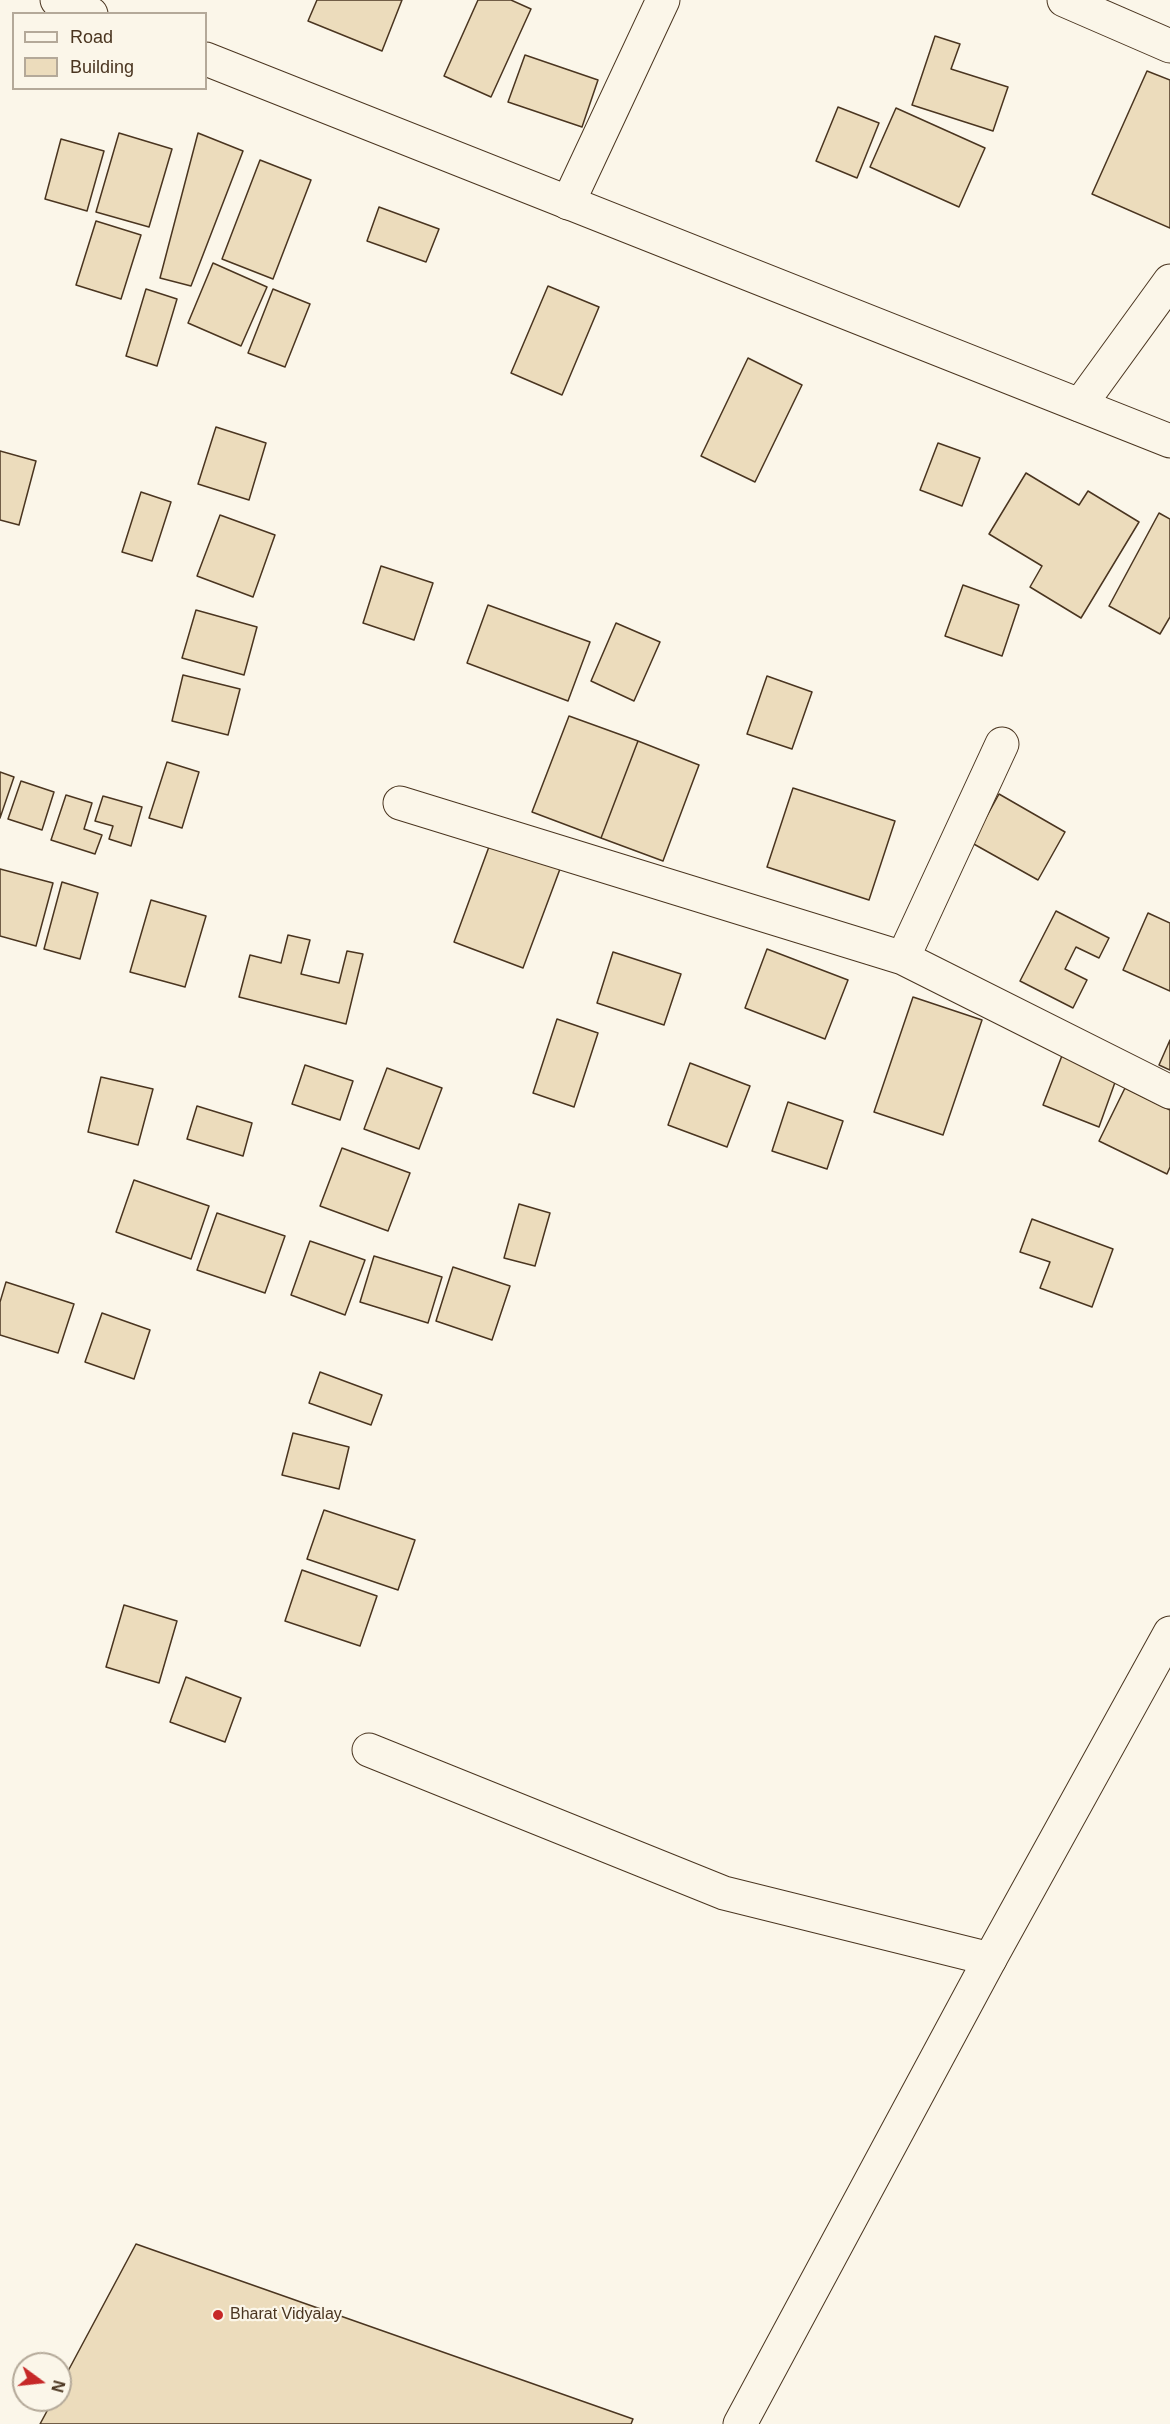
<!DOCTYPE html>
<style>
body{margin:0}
#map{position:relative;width:1170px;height:2424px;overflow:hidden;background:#fbf6e9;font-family:Helvetica,sans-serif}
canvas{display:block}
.legend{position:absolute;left:12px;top:12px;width:195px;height:78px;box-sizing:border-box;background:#fbf6e9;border:2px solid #b4a999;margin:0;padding:8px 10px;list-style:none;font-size:18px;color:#4a3520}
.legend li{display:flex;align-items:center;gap:12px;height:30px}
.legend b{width:30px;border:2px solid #b4a999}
.north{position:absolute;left:12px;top:2352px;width:60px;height:60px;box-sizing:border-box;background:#fbf6e9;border:2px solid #b4a999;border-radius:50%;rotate:105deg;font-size:16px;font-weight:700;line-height:24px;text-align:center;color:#4a3520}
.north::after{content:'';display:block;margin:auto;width:21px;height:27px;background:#c62828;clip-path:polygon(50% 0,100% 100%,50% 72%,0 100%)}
</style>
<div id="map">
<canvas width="1170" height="2424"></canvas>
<ul class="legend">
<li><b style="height:8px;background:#fbf6e9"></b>Road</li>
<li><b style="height:16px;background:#ecdcbc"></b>Building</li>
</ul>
<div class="north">N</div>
</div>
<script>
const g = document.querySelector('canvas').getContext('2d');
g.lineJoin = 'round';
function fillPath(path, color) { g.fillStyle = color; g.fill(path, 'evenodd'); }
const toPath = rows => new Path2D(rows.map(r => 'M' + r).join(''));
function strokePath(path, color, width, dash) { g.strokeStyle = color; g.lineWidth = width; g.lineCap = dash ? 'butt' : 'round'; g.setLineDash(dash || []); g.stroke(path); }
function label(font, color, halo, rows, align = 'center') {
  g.font = font + ' Helvetica,sans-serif'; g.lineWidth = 4.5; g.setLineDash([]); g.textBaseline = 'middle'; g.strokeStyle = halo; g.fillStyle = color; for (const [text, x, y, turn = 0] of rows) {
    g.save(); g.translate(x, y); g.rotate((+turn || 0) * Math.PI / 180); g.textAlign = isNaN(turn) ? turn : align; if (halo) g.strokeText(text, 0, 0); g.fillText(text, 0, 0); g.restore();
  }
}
const building = toPath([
 [317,0,402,0,382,51,308,21,317,0],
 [478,0,511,0,531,9,491,97,444,76,478,0],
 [935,36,960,44,951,69,1008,87,993,131,912,105,935,36],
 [525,55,598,80,582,127,508,102,525,55],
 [1147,71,1170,80,1170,228,1092,194,1147,71],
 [838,107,879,123,857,178,816,161,838,107],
 [896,108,985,148,959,207,870,167,896,108],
 [119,133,172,149,149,227,96,212,119,133],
 [198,133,243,151,191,286,160,278,198,133],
 [61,139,104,151,87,211,45,199,61,139],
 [260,160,311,180,273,279,222,259,260,160],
 [379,207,439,229,426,262,367,241,379,207],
 [96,221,141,235,121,299,76,285,96,221],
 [213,263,267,287,241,346,188,323,213,263],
 [548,286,599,307,562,395,511,373,548,286],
 [146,289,177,299,157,366,126,356,146,289],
 [273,289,310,304,285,367,248,353,273,289],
 [748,358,802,385,755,482,701,456,748,358],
 [216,427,266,443,249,500,198,484,216,427],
 [938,443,980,458,962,506,920,490,938,443],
 [0,451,36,461,19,525,0,520,0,451],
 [1026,473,1079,505,1088,491,1139,522,1081,618,1030,587,1042,566,989,534,1026,473],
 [141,492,171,502,152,561,122,552,141,492],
 [1159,513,1170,519,1170,617,1160,634,1109,606,1159,513],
 [220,515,275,535,253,597,197,576,220,515],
 [381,566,433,583,414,640,363,623,381,566],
 [963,585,1019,605,1002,656,945,636,963,585],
 [488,605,590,642,568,701,467,663,488,605],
 [196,610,257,627,244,675,182,658,196,610],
 [616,623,660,642,634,701,591,681,616,623],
 [183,675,240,689,228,735,172,721,183,675],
 [767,676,812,692,792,749,747,734,767,676],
 [569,716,638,741,601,838,532,812,569,716],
 [638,741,699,765,663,861,601,838,638,741],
 [167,762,199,772,182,828,149,818,167,762],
 [0,772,14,777,0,818,0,772],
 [21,781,54,792,42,830,8,819,21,781],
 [793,788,895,821,869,900,767,867,793,788],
 [999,794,1065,832,1038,880,972,843,999,794],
 [66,795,92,803,84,829,102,835,95,854,51,840,66,795],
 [103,796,142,807,131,846,109,839,113,826,95,821,103,796],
 [490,844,560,869,523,968,454,942,490,844],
 [0,869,53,883,36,946,0,936,0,869],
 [62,882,98,893,80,959,44,949,62,882],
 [151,900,206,916,185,987,130,972,151,900],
 [1056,911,1109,938,1099,958,1076,947,1065,969,1087,980,1073,1008,1020,981,1056,911],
 [1148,913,1170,923,1170,991,1123,970,1148,913],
 [288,935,310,940,301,974,339,983,347,951,363,954,346,1024,239,997,250,955,281,963,288,935],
 [767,949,848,980,825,1039,745,1008,767,949],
 [613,952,681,974,664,1025,597,1003,613,952],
 [913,997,982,1020,943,1135,874,1112,913,997],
 [557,1019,598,1033,574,1107,533,1093,557,1019],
 [1170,1040,1170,1070,1159,1065,1170,1040],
 [1063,1053,1118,1074,1099,1127,1043,1105,1063,1053],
 [690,1063,750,1086,727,1147,668,1125,690,1063],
 [305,1065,353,1081,340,1120,292,1104,305,1065],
 [387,1068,442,1088,419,1149,364,1129,387,1068],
 [101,1077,153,1089,138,1145,88,1132,101,1077],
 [1125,1088,1170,1110,1170,1167,1167,1174,1099,1141,1125,1088],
 [788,1102,843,1121,827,1169,772,1151,788,1102],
 [197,1106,252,1123,243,1156,187,1139,197,1106],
 [342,1148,410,1173,388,1231,320,1206,342,1148],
 [134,1180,209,1206,191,1259,116,1232,134,1180],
 [519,1204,550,1213,535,1266,504,1258,519,1204],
 [217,1213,285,1236,265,1293,197,1270,217,1213],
 [1032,1219,1113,1249,1092,1307,1040,1288,1050,1262,1020,1252,1032,1219],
 [310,1241,365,1260,345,1315,291,1295,310,1241],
 [374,1256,442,1277,428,1323,360,1302,374,1256],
 [453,1267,510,1286,492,1340,436,1321,453,1267],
 [6,1282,74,1304,58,1353,0,1335,0,1302,6,1282],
 [102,1313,150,1330,134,1379,85,1362,102,1313],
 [320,1372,382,1395,371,1425,309,1403,320,1372],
 [293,1433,349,1447,339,1489,282,1475,293,1433],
 [324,1510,415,1540,398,1590,307,1559,324,1510],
 [302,1570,377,1596,360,1646,285,1621,302,1570],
 [124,1605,177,1621,159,1683,106,1667,124,1605],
 [186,1677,241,1698,225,1742,170,1722,186,1677],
 [136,2244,633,2419,631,2424,40,2424,53,2400,60,2400,60,2386,136,2244]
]);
fillPath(building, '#ecdcbc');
strokePath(building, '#4a3520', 1.5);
const minor = toPath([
 [1064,0,1170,46],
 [568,203,663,0],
 [1080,405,1170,281],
 [400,803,903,958,1170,1092],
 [903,958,1002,744],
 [369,1750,724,1893,990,1959]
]);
const tertiary = toPath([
 [57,0,91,14],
 [206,59,1170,441]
]);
const secondary = toPath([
 [740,2424,990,1959,1170,1633]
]);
strokePath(minor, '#4a3520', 35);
strokePath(tertiary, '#4a3520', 35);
strokePath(secondary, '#4a3520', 35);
strokePath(minor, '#fbf6e9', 33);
strokePath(tertiary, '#fbf6e9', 33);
strokePath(secondary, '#fbf6e9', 33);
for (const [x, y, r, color] of [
 [218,2315,6,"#c62828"]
]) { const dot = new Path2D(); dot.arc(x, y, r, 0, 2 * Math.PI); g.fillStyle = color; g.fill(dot); strokePath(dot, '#fbf6e9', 2); }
label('16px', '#4a3520', '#fbf6e9', [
 ["Bharat Vidyalay",230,2315]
], 'left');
</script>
